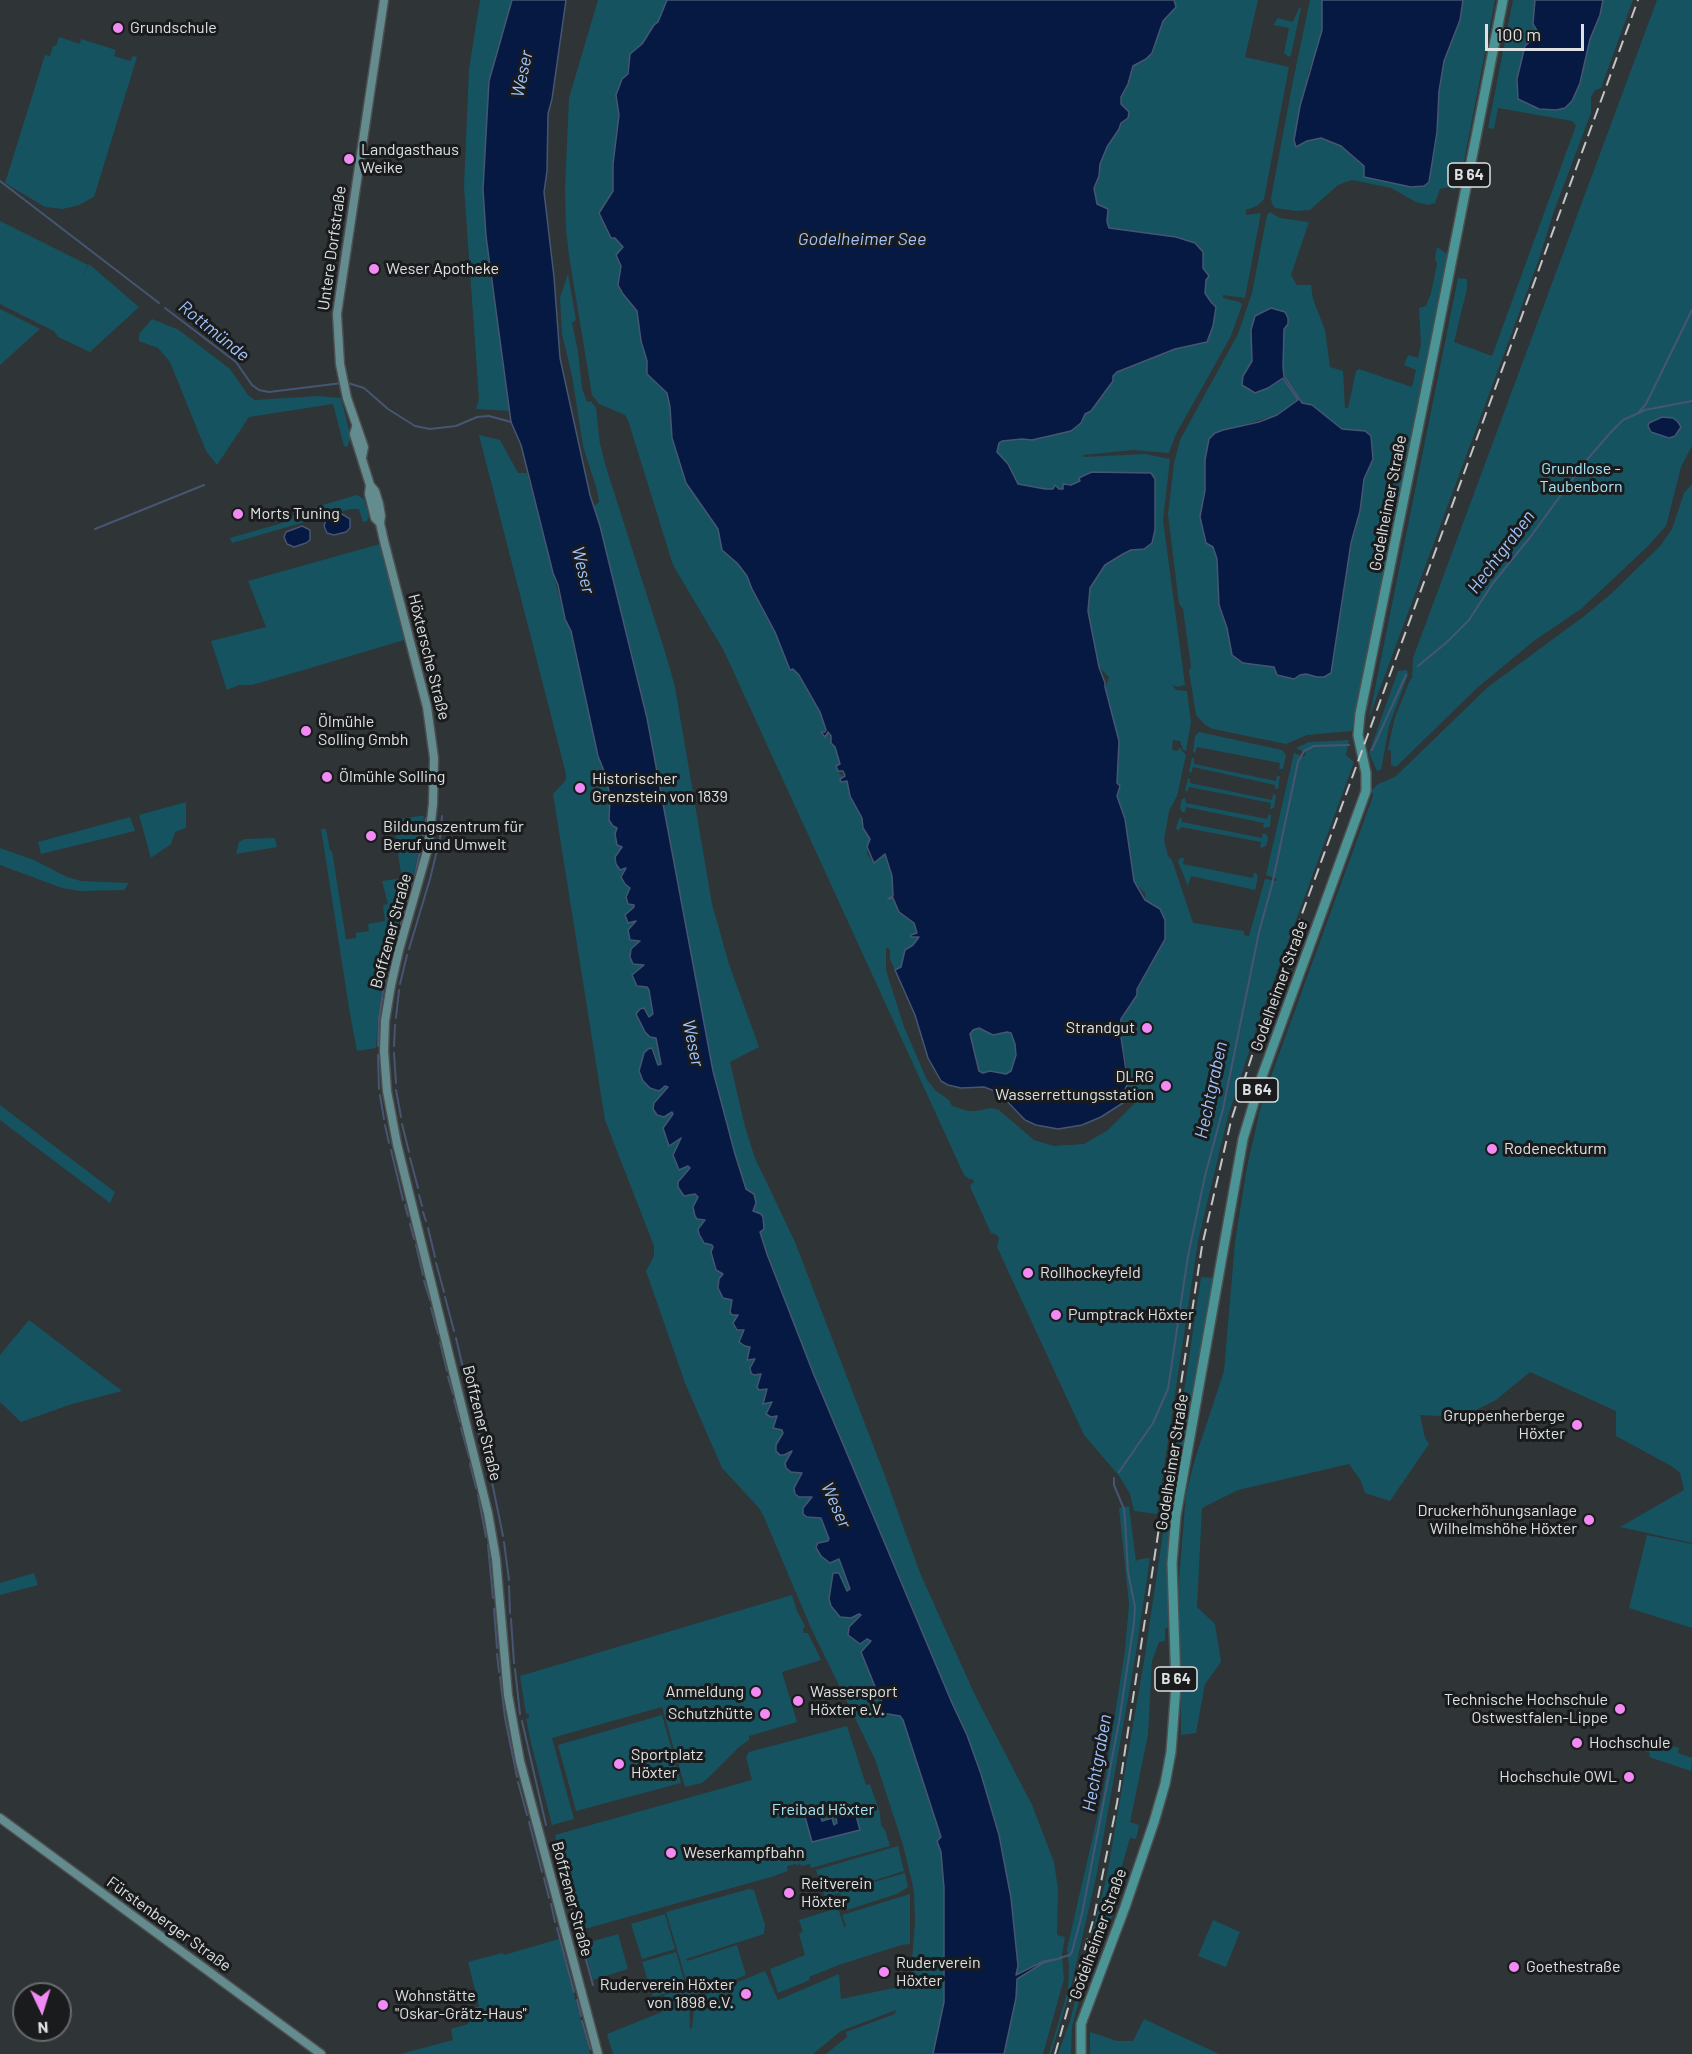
<!DOCTYPE html>
<meta charset="utf-8">
<style>
body{margin:0}
#map{position:relative;width:1692px;height:2054px;overflow:hidden;background:#2f3436;font-family:Barlow,sans-serif}
canvas{display:block}
.north{position:absolute;left:12px;top:1982px;width:60px;height:60px;box-sizing:border-box;background:#191b1c;border:2px solid #686a6b;border-radius:50%;rotate:176deg;font-size:16px;font-weight:700;line-height:24px;text-align:center;color:#dee1e2}
.north::after{content:'';display:block;margin:auto;width:21px;height:27px;background:#f28af3;clip-path:polygon(50% 0,100% 100%,50% 72%,0 100%)}
.scale{position:absolute;left:1485px;top:24px;width:99px;height:27px;box-sizing:border-box;border:3px solid #dee1e2;border-top:0;padding-left:8px;font-size:18px;line-height:21px;white-space:nowrap;color:#dee1e2;-webkit-text-stroke:4px #191b1c;paint-order:stroke}
</style>
<div id="map">
<canvas width="1692" height="2054"></canvas>
<div class="north">N</div>
<div class="scale">100 m</div>
</div>
<script>
const g = document.querySelector('canvas').getContext('2d');
g.lineJoin = 'round';
function fillPath(path, color) { g.fillStyle = color; g.fill(path, 'evenodd'); }
const toPath = rows => new Path2D(rows.map(r => 'M' + r).join(''));
function strokePath(path, color, width, dash) { g.strokeStyle = color; g.lineWidth = width; g.lineCap = dash ? 'butt' : 'round'; g.setLineDash(dash || []); g.stroke(path); }
function label(font, color, halo, rows, align = 'center') {
  g.font = font + ' Barlow,sans-serif'; g.lineWidth = 6; g.setLineDash([]); g.textBaseline = 'middle'; g.strokeStyle = halo; g.fillStyle = color; for (const [text, x, y, turn = 0] of rows) {
    g.save(); g.translate(x, y); g.rotate((+turn || 0) * Math.PI / 180); g.textAlign = isNaN(turn) ? turn : align; if (halo) g.strokeText(text, 0, 0); g.fillText(text, 0, 0); g.restore();
  }
}
fillPath(toPath([
 [480,0,512,0,489,81,483,189,486,236,510,411,476,409,479,399,464,187,469,69],
 [598,0,667,0,658,22,642,44,630,54,627,74,616,95,619,115,613,164,613,191,599,214,605,225,623,247,617,259,621,266,618,285,623,294,637,311,641,341,647,361,647,374,667,393,670,407,672,438,686,483,718,529,722,550,737,563,747,576,752,589,775,632,790,670,793,669,799,675,820,712,826,730,822,732,825,736,827,732,835,747,840,765,838,771,842,776,840,779,847,781,850,796,862,818,863,828,870,839,867,847,867,854,874,863,885,854,892,875,893,897,899,912,914,923,917,934,911,936,918,936,917,941,905,950,901,967,895,970,890,959,890,949,886,948,886,970,904,1027,927,1080,936,1091,949,1100,952,1106,968,1111,976,1111,991,1108,999,1110,1034,1140,1054,1146,1084,1144,1108,1130,1134,1104,1124,1091,1128,1083,1128,1072,1120,1031,1122,1019,1137,995,1137,990,1150,965,1145,893,1134,882,1125,819,1117,796,1119,792,1117,777,1119,741,1105,689,1109,677,1099,667,1088,619,1088,601,1090,588,1105,565,1131,550,1139,550,1155,530,1155,493,1151,473,1092,472,1079,478,1080,481,1071,485,1068,483,1064,489,1045,489,1018,484,1008,464,997,452,999,443,1001,441,1022,439,1032,440,1081,423,1085,414,1091,411,1113,381,1113,376,1117,372,1175,349,1207,342,1211,302,1205,293,1206,280,1194,243,1176,237,1109,228,1107,222,1108,209,1097,204,1094,187,1099,176,1100,164,1107,147,1129,112,1121,104,1121,97,1128,84,1133,66,1146,59,1152,53,1163,21,1176,7,1174,0,1258,0,1245,57,1289,67,1264,199,1257,206,1246,210,1246,215,1261,213,1245,298,1223,295,1223,298,1240,302,1242,305,1231,336,1176,434,1169,453,1133,450,1083,455,1084,457,1145,454,1170,459,1163,520,1185,685,1178,687,1172,685,1176,690,1187,691,1191,722,1186,751,1183,750,1180,741,1173,740,1172,750,1178,751,1179,747,1186,755,1177,796,1169,811,1164,840,1168,856,1172,860,1193,923,1244,931,1244,935,1249,936,1265,879,1276,881,1277,879,1266,875,1294,753,1304,757,1306,753,1296,748,1309,742,1349,740,1346,755,1354,762,1259,1021,1228,1116,1198,1241,1157,1514,1134,1511,1130,1494,1120,1477,1084,1435,997,1247,999,1238,997,1235,991,1233,971,1189,970,1185,974,1182,972,1179,969,1179,964,1175,724,651,673,565,628,420,625,415,599,404,592,395,569,256,566,229,565,190,569,98],
 [1310,0,1322,0,1322,30,1318,48,1308,73,1297,146,1307,141,1321,138,1341,146,1364,166,1364,177,1411,187,1424,186,1429,182,1437,132,1439,91,1444,60,1460,20,1463,0,1495,0,1461,177,1454,190,1449,187,1440,189,1435,203,1428,205,1416,202,1391,188,1352,180,1338,185,1310,210,1296,211,1275,208,1272,204,1271,198,1293,81],
 [1513,0,1535,0,1533,24,1539,34,1528,42,1517,79,1518,99,1590,39,1600,15,1603,0,1633,0,1601,88,1595,90,1591,97,1591,113,1554,211,1538,262,1369,718,1458,278,1467,279,1467,289,1454,342,1492,356,1574,131,1576,125,1572,121,1498,108,1494,129,1488,128],
 [1657,0,1692,0,1692,446,1681,467,1666,526,1647,547,1581,609,1535,640,1477,688,1396,767,1391,765,1391,751,1388,749,1395,717,1410,680,1412,678,1413,658],
 [1299,8,1301,8,1291,55,1289,57,1284,53,1289,28,1273,25,1278,18,1293,22],
 [59,37,80,44,81,39,116,50,114,56,130,61,133,56,137,57,94,197,79,205,63,209,45,207,5,183,45,55,50,56,53,46,56,46],
 [1270,212,1280,218,1309,222,1291,275,1297,285,1311,285,1313,299,1325,330,1330,367,1343,371,1345,408,1348,408,1356,371,1359,369,1412,387,1416,370,1404,365,1408,355,1418,358,1421,344,1419,308,1426,306,1431,293,1437,264,1435,259,1437,247,1447,254,1448,262,1352,731,1307,735,1286,744,1213,729,1205,725,1196,715,1189,671,1191,667,1183,609,1179,604,1168,514,1174,463,1180,440,1238,334,1252,293,1267,215],
 [1288,324,1284,328,1282,354,1284,376,1303,404,1342,429,1368,433,1371,436,1373,459,1364,479,1360,511,1317,677,1306,674,1300,675,1294,679,1277,675,1274,667,1230,647,1227,628,1219,605,1217,559,1213,547,1206,542,1200,517,1215,433,1277,415,1298,400,1283,378,1243,376,1252,361,1251,330],
 [0,221,88,265,77,287,89,264,139,307,90,352,58,337,54,331,0,304],
 [568,274,576,320,572,323,578,351,582,388,587,402,591,401,596,408,600,444,606,467,666,655,675,687,712,904,729,964,759,1047,730,1062,745,1127,755,1158,795,1242,885,1476,920,1573,974,1693,1032,1805,1054,1862,1058,1889,1057,1935,1065,1937,1062,1955,1064,1979,1043,2054,1004,2054,1016,1998,1017,1979,1033,1968,1054,1959,1044,1961,1016,1976,1018,1966,1011,1898,999,1835,981,1774,967,1735,952,1703,814,1375,767,1254,760,1232,761,1214,753,1211,754,1194,746,1190,735,1154,713,1071,647,718,594,506,599,502,597,490,583,446,572,376,562,334,560,297],
 [0,309,40,329,0,365],
 [152,319,179,330,230,369,248,395,255,400,319,396,341,398,351,438,347,447,344,446,333,404,249,417,217,465,206,451,170,362,158,348,139,341,139,334],
 [479,435,500,440,518,473,527,473,565,619,571,631,598,756,606,776,610,797,609,820,613,826,617,828,615,834,617,844,622,847,615,858,620,869,626,869,622,877,625,884,630,887,626,897,628,903,634,904,634,907,625,916,628,923,636,921,629,930,630,940,640,941,631,949,630,957,633,964,644,964,644,966,632,975,637,986,647,987,649,990,653,1014,649,1017,644,1008,640,1009,636,1014,645,1032,650,1037,656,1038,661,1064,658,1065,653,1048,648,1049,644,1053,639,1071,643,1081,650,1088,658,1091,665,1086,668,1087,654,1103,653,1109,657,1115,664,1117,672,1112,673,1114,663,1128,669,1145,681,1137,681,1141,673,1155,679,1170,688,1166,690,1168,678,1182,678,1187,684,1196,696,1194,698,1197,693,1207,695,1215,697,1219,705,1220,698,1229,699,1234,704,1243,712,1245,713,1247,711,1252,715,1270,723,1274,719,1279,718,1288,723,1298,732,1300,730,1312,732,1315,739,1315,733,1323,737,1330,744,1331,739,1342,745,1346,750,1347,747,1360,755,1359,750,1368,751,1373,754,1375,760,1373,761,1374,757,1387,759,1390,767,1389,763,1404,772,1401,767,1414,771,1417,777,1415,773,1428,782,1429,783,1433,776,1445,776,1451,780,1455,784,1455,792,1451,785,1463,786,1468,791,1472,802,1472,794,1488,795,1494,799,1497,805,1498,811,1495,812,1497,803,1508,803,1514,807,1517,821,1518,830,1539,828,1541,818,1543,816,1547,818,1551,821,1556,830,1563,839,1559,850,1589,847,1591,839,1573,833,1574,829,1599,831,1606,840,1617,851,1618,860,1614,861,1615,849,1627,848,1635,859,1644,867,1639,871,1641,861,1652,876,1689,880,1691,891,1691,879,1703,879,1708,883,1713,900,1716,903,1720,941,1837,937,1841,941,1852,944,1888,944,2002,933,2054,826,2054,847,2037,846,2032,895,2014,896,2010,841,2031,813,2054,613,2054,607,2034,662,2012,658,1999,665,1999,664,1995,685,1988,653,1997,642,1962,676,1952,686,1987,688,1987,666,1912,749,1889,754,1890,765,1925,764,1934,686,1959,687,1961,737,1945,746,1975,689,1997,690,2029,692,2028,695,1999,765,1971,778,2000,839,1974,841,1999,899,1987,911,1975,915,1921,914,1891,903,1845,875,1759,811,1628,764,1517,759,1508,722,1468,685,1383,646,1271,654,1256,654,1246,605,1120,553,794,566,780,566,774],
 [1692,484,1692,1543,1620,1527,1684,1490,1680,1473,1673,1467,1616,1436,1616,1411,1530,1372,1496,1400,1462,1417,1420,1415,1425,1438,1429,1444,1390,1501,1365,1493,1361,1481,1349,1464,1238,1490,1202,1508,1197,1607,1215,1624,1221,1662,1205,1684,1196,1733,1181,1735,1179,1580,1186,1494,1195,1459,1224,1371,1235,1242,1247,1167,1262,1101,1373,796,1372,790,1378,784,1395,777,1488,687,1583,617,1612,593,1660,546,1672,529,1684,493],
 [357,495,364,499,369,516,367,521,363,522,359,509,350,509,232,543,230,538,289,521,295,513],
 [380,544,404,640,307,669,252,685,239,685,227,690,211,641,266,627,248,581],
 [1407,670,1408,675,1389,726,1381,770,1377,771,1369,753,1398,671],
 [1199,732,1282,750,1286,755,1283,769,1279,769,1280,763,1197,747,1195,753,1193,752,1195,736],
 [1192,758,1194,758,1194,764,1276,781,1277,776,1280,776,1278,789,1275,789,1275,785,1193,767,1191,773,1189,772],
 [1188,778,1190,779,1190,783,1272,800,1273,794,1276,795,1274,808,1270,809,1271,803,1189,787,1188,791,1185,791],
 [1185,798,1186,803,1267,819,1269,814,1271,815,1270,827,1263,828,1264,823,1186,807,1185,812,1182,812,1180,808,1182,799],
 [186,802,186,828,175,832,171,844,151,858,139,815],
 [419,816,424,816,420,843,414,874,390,950,384,976,378,1018,376,1048,357,1051,350,1014,321,829,326,829,330,851,332,851,346,939,349,939,356,938,356,933,369,931,368,924,385,921,383,905,388,904,382,881,402,878,397,849,395,820],
 [130,817,135,831,41,854,38,842],
 [1181,817,1182,822,1262,838,1263,833,1266,834,1268,838,1266,846,1260,848,1261,842,1181,827,1178,831,1176,828,1179,819],
 [275,838,277,847,236,854,239,842,245,839],
 [0,848,34,860,67,877,81,881,129,883,124,890,80,891,62,888,0,865],
 [1180,858,1184,858,1183,864,1253,878,1254,873,1256,873,1258,877,1255,890,1191,876,1188,886,1178,862],
 [979,1028,993,1035,1007,1032,1011,1033,1015,1044,1016,1055,1011,1071,1006,1074,990,1071,983,1073,979,1071,970,1034,973,1030],
 [0,1105,115,1192,110,1203,0,1120],
 [1201,1277,1214,1278,1176,1487,1167,1563,1169,1627,1165,1629,1165,1641,1159,1642,1152,1661,1148,1735,1130,1822,1139,1825,1139,1826,1136,1839,1130,1838,1112,1900,1118,1902,1079,2001,1072,2027,1071,2054,1058,2054,1070,2021,1107,1875,1144,1661],
 [29,1320,122,1391,72,1404,21,1422,0,1402,0,1355],
 [1129,1506,1136,1561,1140,1559,1150,1558,1135,1659,1097,1873,1070,1991,1051,2054,1049,2054,1068,1990,1069,1966,1067,1949,1103,1792,1125,1650,1129,1604,1119,1508],
 [1647,1535,1692,1544,1692,1628,1629,1608],
 [34,1573,38,1585,0,1595,0,1583],
 [792,1595,797,1611,805,1626,803,1629,804,1633,808,1633,821,1660,782,1672,797,1722,749,1736,749,1740,739,1747,709,1777,702,1783,685,1787,662,1707,552,1738,574,1819,552,1825,531,1743,526,1719,529,1718,529,1716,528,1713,526,1714,520,1676],
 [662,1715,681,1783,576,1811,558,1745],
 [847,1726,866,1785,870,1784,880,1813,881,1825,885,1830,890,1846,811,1868,810,1864,802,1866,799,1863,797,1866,796,1864,787,1866,788,1871,771,1877,581,1930,555,1835,752,1780,746,1757,749,1752],
 [1641,1736,1679,1748,1678,1753,1692,1758,1691,1771,1649,1757,1650,1753,1637,1747],
 [898,1846,904,1871,866,1883,867,1884,905,1873,908,1887,897,1894,847,1910,840,1893,825,1897,816,1870],
 [910,1894,910,1944,901,1945,839,1965,809,1977,810,1980,778,1993,770,1969,805,1955,799,1934,803,1932,799,1920,838,1908,844,1927,846,1926,842,1915],
 [665,1914,675,1949,642,1959,631,1924],
 [1213,1920,1240,1932,1226,1967,1198,1956],
 [618,1934,628,1969,593,1980,583,1944],
 [559,1939,590,2054,400,2054,453,2040,451,2029,468,2024,476,2007,479,2006,468,1962,502,1953,504,1955],
 [1144,2019,1219,2054,1090,2054,1090,2032,1117,2041,1133,2041]
]), '#165361');
const water = toPath([
 [512,0,566,0,552,99,548,114,547,171,544,192,554,277,560,358,590,495,600,526,647,718,713,1071,735,1154,746,1189,754,1194,756,1203,753,1211,761,1214,763,1217,764,1229,760,1232,767,1254,814,1375,952,1703,967,1735,981,1774,999,1835,1011,1898,1018,1966,1016,1975,1044,1961,1062,1958,1043,1963,1017,1979,1016,1998,1004,2054,933,2054,944,2002,944,1888,941,1852,937,1841,941,1837,903,1720,900,1716,882,1713,879,1708,879,1703,890,1691,880,1691,876,1689,861,1652,871,1641,867,1639,860,1644,848,1635,849,1627,861,1615,859,1614,851,1618,840,1617,831,1606,829,1599,833,1573,839,1573,847,1591,850,1589,839,1559,830,1563,821,1556,818,1551,816,1547,818,1543,828,1541,829,1539,821,1518,807,1517,803,1514,803,1508,812,1497,799,1497,795,1494,794,1488,802,1473,791,1472,786,1468,785,1463,792,1451,784,1455,780,1455,776,1451,776,1445,783,1433,782,1430,773,1428,777,1416,771,1417,766,1414,772,1402,763,1404,767,1389,759,1390,757,1387,761,1374,754,1375,751,1373,750,1368,755,1359,747,1360,750,1347,745,1346,739,1342,744,1330,737,1330,733,1323,738,1315,732,1315,730,1312,732,1300,723,1298,718,1288,719,1279,723,1274,716,1270,711,1252,713,1247,712,1245,704,1243,699,1234,698,1229,705,1220,697,1219,695,1216,693,1207,698,1197,695,1194,684,1196,678,1187,678,1182,690,1168,688,1166,679,1170,673,1155,681,1138,669,1146,663,1128,673,1114,672,1112,664,1117,657,1115,653,1109,654,1103,668,1087,665,1086,659,1091,650,1088,643,1081,639,1071,644,1053,648,1049,652,1048,658,1065,661,1064,656,1038,650,1037,645,1032,636,1014,640,1009,644,1008,649,1017,653,1014,649,990,647,987,637,986,632,975,644,965,633,964,630,957,631,949,640,941,630,940,628,930,636,921,628,923,625,915,634,907,634,905,628,904,626,897,630,888,625,884,621,877,626,868,620,870,616,864,615,857,622,847,617,845,615,834,617,828,613,826,609,820,610,797,606,776,598,756,571,631,565,619,558,585,553,573,521,445,511,422,486,236,483,189,489,81,512,0],
 [667,0,1174,0,1176,7,1163,21,1152,53,1146,59,1133,66,1128,84,1121,97,1121,104,1129,112,1128,118,1121,123,1119,129,1107,147,1100,164,1099,176,1094,188,1097,204,1108,209,1107,222,1109,228,1176,237,1195,243,1203,252,1203,268,1209,276,1206,280,1205,293,1211,302,1216,307,1213,326,1207,342,1175,349,1117,372,1113,376,1113,381,1091,411,1085,414,1081,423,1071,431,1032,440,1022,439,1002,441,999,443,997,452,1008,464,1018,484,1045,489,1053,489,1055,485,1059,489,1063,489,1063,484,1071,485,1080,481,1079,478,1085,475,1092,472,1151,473,1155,479,1155,530,1152,543,1144,549,1131,550,1123,554,1105,565,1090,588,1088,611,1099,667,1105,683,1105,687,1119,741,1117,783,1120,786,1117,796,1125,819,1134,881,1145,900,1160,909,1165,920,1165,939,1137,989,1137,995,1121,1019,1120,1031,1128,1083,1124,1091,1129,1099,1101,1117,1082,1125,1058,1129,1036,1125,1025,1120,1001,1095,992,1090,984,1087,961,1088,948,1085,941,1081,928,1058,915,1015,895,970,901,967,905,950,913,945,919,937,911,937,911,935,917,933,914,923,899,912,893,898,888,899,893,896,892,876,885,854,874,863,867,847,870,839,863,828,862,818,850,796,847,781,841,782,840,779,845,776,843,771,838,771,836,766,840,764,835,747,831,743,831,736,828,732,825,737,821,732,825,732,826,730,820,712,799,675,793,669,790,670,775,632,752,589,747,576,737,563,722,550,718,529,686,483,672,438,670,407,667,393,647,374,647,361,641,341,637,311,623,294,618,285,621,266,616,255,623,247,615,238,611,238,599,213,613,191,613,164,619,115,616,95,622,79,628,74,630,54,642,44,654,25,658,22,667,0],
 [979,1028,993,1035,1007,1032,1011,1033,1015,1044,1016,1055,1011,1071,1006,1074,990,1071,983,1073,979,1071,970,1034,973,1030,979,1028],
 [1322,0,1463,0,1460,20,1444,61,1439,91,1437,132,1429,182,1424,186,1411,187,1364,177,1364,166,1341,146,1321,138,1307,141,1296,147,1294,140,1300,106,1322,30,1322,0],
 [1535,0,1603,0,1600,15,1590,39,1580,83,1572,101,1565,108,1556,110,1539,109,1518,99,1517,79,1525,46,1539,34,1533,24,1535,0],
 [1271,308,1285,312,1288,318,1288,324,1284,329,1283,367,1284,376,1302,403,1312,405,1342,429,1365,431,1371,436,1373,459,1364,479,1360,511,1351,543,1331,673,1324,677,1317,677,1306,674,1300,675,1294,679,1277,675,1274,667,1243,663,1232,655,1227,628,1219,605,1217,559,1213,547,1206,543,1200,517,1205,490,1205,460,1209,439,1215,433,1223,430,1259,422,1277,415,1298,400,1283,378,1268,388,1255,393,1242,385,1243,376,1252,361,1251,330,1255,316,1271,308],
 [1662,417,1673,418,1678,422,1681,427,1675,436,1669,438,1651,432,1648,426,1649,423,1662,417],
 [342,514,350,519,350,528,346,532,334,535,327,533,324,526,326,520,342,514],
 [302,526,310,530,310,540,306,543,294,547,287,544,284,537,286,532,302,526],
 [819,1809,822,1821,832,1818,834,1825,837,1823,836,1817,855,1812,860,1830,812,1842,804,1813,819,1809]
]);
fillPath(water, '#051942');
strokePath(water, '#465572', 1.5);
strokePath(toPath([
 [0,181,159,303],
 [165,308,236,362,252,385,259,390,269,392,342,383],
 [348,383,364,388,388,409,415,426,430,429,456,426,477,417,489,416,511,422],
 [1638,413,1646,404,1692,310],
 [95,529,204,485],
 [1418,666,1446,643,1469,620,1493,583,1531,536,1585,462,1611,432,1623,420,1645,410,1692,401],
 [1371,750,1372,750,1406,675],
 [409,949,430,879,440,838,442,816],
 [400,984,407,955],
 [396,1018,399,990],
 [378,1046,379,1018,385,979,415,876,426,818],
 [394,1046,395,1025],
 [394,1053,396,1083],
 [378,1055,379,1089],
 [396,1090,401,1117],
 [380,1095,384,1119],
 [402,1124,409,1152],
 [385,1125,389,1143],
 [391,1150,403,1200],
 [410,1158,418,1188],
 [419,1195,422,1206],
 [405,1205,408,1216],
 [423,1212,426,1221],
 [410,1224,414,1239],
 [428,1228,435,1257],
 [416,1245,423,1275],
 [436,1263,444,1292],
 [424,1281,430,1300],
 [445,1297,454,1331],
 [431,1308,438,1334],
 [456,1338,463,1368],
 [440,1342,447,1371],
 [464,1372,472,1404],
 [448,1377,453,1394],
 [454,1400,460,1422],
 [474,1411,479,1434],
 [461,1428,469,1457],
 [481,1440,484,1451],
 [486,1458,491,1478],
 [470,1464,476,1488],
 [1119,1472,1153,1423,1168,1389,1188,1256,1205,1176,1223,1109,1259,932,1272,885,1298,762,1304,751,1314,746,1349,745],
 [492,1482,503,1536],
 [478,1495,486,1537],
 [504,1542,509,1580],
 [488,1545,493,1598],
 [509,1586,510,1613],
 [494,1609,497,1648],
 [511,1619,514,1663],
 [497,1654,499,1672],
 [515,1669,520,1714],
 [500,1677,505,1718,517,1777],
 [522,1721,546,1825],
 [518,1782,527,1815],
 [529,1822,542,1872],
 [555,1847,577,1930],
 [544,1878,549,1898],
 [551,1904,555,1922],
 [557,1928,574,1992],
 [580,1938,593,1985],
 [1059,1958,1070,1955,1072,1952,1082,1914,1119,1722,1134,1623,1135,1607,1128,1572,1125,1520,1124,1509,1114,1485,1114,1478],
 [577,2000,581,2016],
 [582,2021,590,2049]
]), '#465572', 2);
const secondary = toPath([
 [356,427,354,434,370,485,369,494,375,518,380,523],
 [362,457,364,447,347,398,340,364,337,314,384,0],
 [370,485,375,491,379,504,381,516,380,523,384,541,427,707,434,758,433,804,428,848,399,950,391,985,385,1021,384,1051,387,1091,397,1144,488,1513,496,1559,508,1695,520,1761,598,2054],
 [0,1818,321,2054]
]);
const primary = toPath([
 [1081,2054,1081,2024,1125,1907,1154,1822,1165,1784,1171,1752,1176,1686,1172,1563,1176,1515,1243,1139,1261,1079,1366,791,1366,773,1358,735,1360,714,1434,350,1503,0]
]);
strokePath(secondary, '#4b4f50', 11);
strokePath(primary, '#4b4f50', 12);
strokePath(secondary, '#648c8e', 8);
strokePath(primary, '#4c9596', 9);
strokePath(toPath([
 [1055,2054,1094,1917,1117,1803,1202,1246,1231,1121,1267,1009,1638,0]
]), '#c3c6c7', 2, [12, 6]);
for (const [x, y, r, color] of [
 [118,28,6,"#f28af3"],
 [349,159,6,"#f28af3"],
 [374,269,6,"#f28af3"],
 [238,514,6,"#f28af3"],
 [306,731,6,"#f28af3"],
 [327,777,6,"#f28af3"],
 [580,788,6,"#f28af3"],
 [371,836,6,"#f28af3"],
 [1147,1028,6,"#f28af3"],
 [1166,1086,6,"#f28af3"],
 [1492,1149,6,"#f28af3"],
 [1028,1273,6,"#f28af3"],
 [1056,1315,6,"#f28af3"],
 [1577,1425,6,"#f28af3"],
 [1589,1520,6,"#f28af3"],
 [756,1692,6,"#f28af3"],
 [798,1701,6,"#f28af3"],
 [1620,1709,6,"#f28af3"],
 [765,1714,6,"#f28af3"],
 [1577,1743,6,"#f28af3"],
 [619,1764,6,"#f28af3"],
 [1629,1777,6,"#f28af3"],
 [671,1853,6,"#f28af3"],
 [789,1893,6,"#f28af3"],
 [1514,1967,6,"#f28af3"],
 [884,1972,6,"#f28af3"],
 [746,1994,6,"#f28af3"],
 [383,2005,6,"#f28af3"]
]) { const dot = new Path2D(); dot.arc(x, y, r, 0, 2 * Math.PI); g.fillStyle = color; g.fill(dot); strokePath(dot, '#191b1c', 2); }
for (const [x, y, w] of [
 [1469,175,42],
 [1257,1090,42],
 [1176,1679,42]
]) { const box = new Path2D(); box.roundRect(x - w / 2, y - 12, w, 24, 4.5); g.fillStyle = '#191b1c'; g.fill(box); strokePath(box, '#dee1e2', 1.5); }
label('bold 15px', '#dee1e2', null, [
 ["B 64",1469,175],
 ["B 64",1257,1090],
 ["B 64",1176,1679]
]);
label('16px', '#dee1e2', '#191b1c', [
 ["Grundschule",130,28],
 ["Landgasthaus",361,150],
 ["Weike",361,168],
 ["Weser Apotheke",386,269],
 ["Morts Tuning",250,514],
 ["Ölmühle",318,722],
 ["Solling Gmbh",318,740],
 ["Ölmühle Solling",339,777],
 ["Historischer",592,779],
 ["Grenzstein von 1839",592,797],
 ["Bildungszentrum für",383,827],
 ["Beruf und Umwelt",383,845],
 ["Strandgut",1135,1028,"right"],
 ["DLRG",1154,1077,"right"],
 ["Wasserrettungsstation",1154,1095,"right"],
 ["Rodeneckturm",1504,1149],
 ["Rollhockeyfeld",1040,1273],
 ["Pumptrack Höxter",1068,1315],
 ["Gruppenherberge",1565,1416,"right"],
 ["Höxter",1565,1434,"right"],
 ["Druckerhöhungsanlage",1577,1511,"right"],
 ["Wilhelmshöhe Höxter",1577,1529,"right"],
 ["Anmeldung",744,1692,"right"],
 ["Wassersport",810,1692],
 ["Höxter e.V.",810,1710],
 ["Technische Hochschule",1608,1700,"right"],
 ["Ostwestfalen-Lippe",1608,1718,"right"],
 ["Schutzhütte",753,1714,"right"],
 ["Hochschule",1589,1743],
 ["Sportplatz",631,1755],
 ["Höxter",631,1773],
 ["Hochschule OWL",1617,1777,"right"],
 ["Weserkampfbahn",683,1853],
 ["Reitverein",801,1884],
 ["Höxter",801,1902],
 ["Ruderverein",896,1963],
 ["Höxter",896,1981],
 ["Goethestraße",1526,1967],
 ["Ruderverein Höxter",734,1985,"right"],
 ["von 1898 e.V.",734,2003,"right"],
 ["Wohnstätte",395,1996],
 ["\"Oskar-Grätz-Haus\"",395,2014]
], 'left');
label('16px', '#dee1e2', '#191b1c', [
 ["Untere Dorfstraße",332,248,-82],
 ["Godelheimer Straße",1388,503,-79],
 ["Höxtersche Straße",429,657,76],
 ["Boffzener Straße",391,931,-75],
 ["Godelheimer Straße",1279,986,-70],
 ["Boffzener Straße",482,1423,76],
 ["Godelheimer Straße",1172,1462,-81],
 ["Boffzener Straße",572,1899,75],
 ["Fürstenberger Straße",169,1924,36],
 ["Godelheimer Straße",1098,1934,-70]
]);
label('16px', '#a8e5f7', '#191b1c', [
 ["Grundlose -",1581,469],
 ["Taubenborn",1581,487],
 ["Freibad Höxter",823,1810]
]);
label('italic 18px', '#a2c3fc', '#191b1c', [
 ["Weser",522,74,-78],
 ["Godelheimer See",862,239],
 ["Rottmünde",214,331,39],
 ["Hechtgraben",1501,552,-53],
 ["Weser",583,570,76],
 ["Weser",693,1043,78],
 ["Hechtgraben",1211,1090,-78],
 ["Weser",836,1505,66],
 ["Hechtgraben",1097,1763,-80]
]);
</script>
